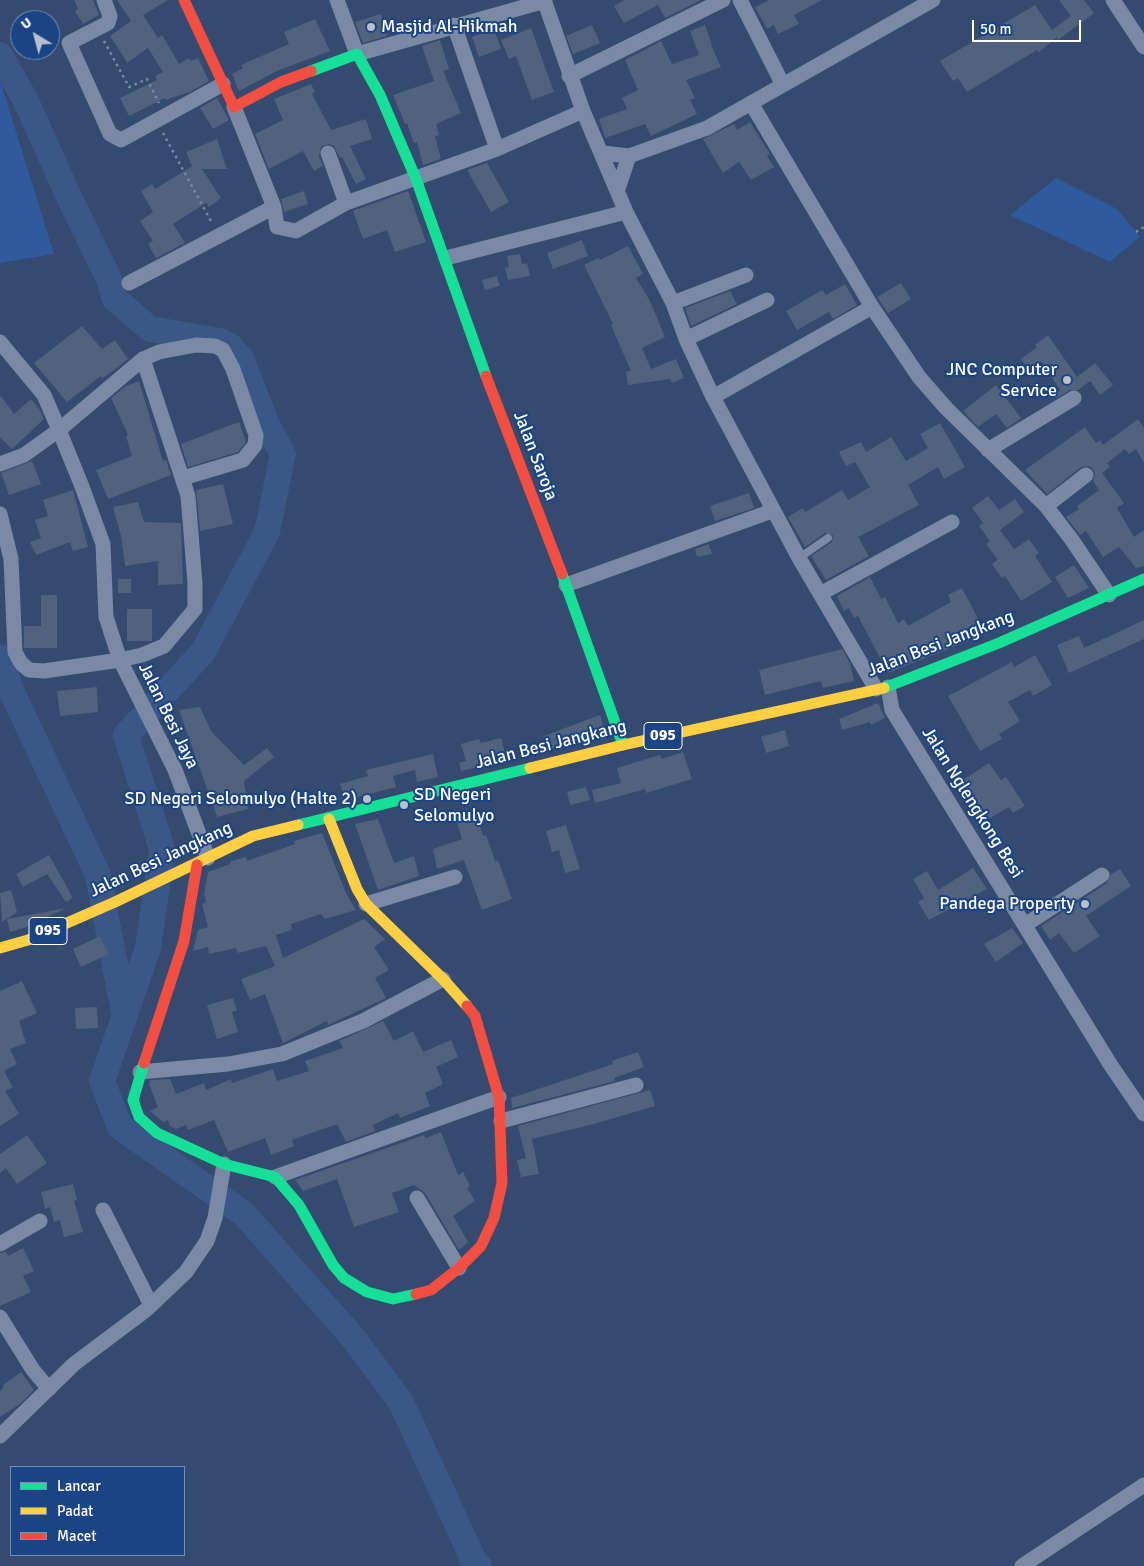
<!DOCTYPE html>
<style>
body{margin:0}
#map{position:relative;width:1144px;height:1566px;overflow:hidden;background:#344a6e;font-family:Signika,sans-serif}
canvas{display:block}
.legend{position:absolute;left:10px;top:1466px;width:175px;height:90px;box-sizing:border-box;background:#1b4486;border:1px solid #768fb6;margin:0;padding:6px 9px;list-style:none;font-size:15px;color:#fff}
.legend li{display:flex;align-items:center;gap:10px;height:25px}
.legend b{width:25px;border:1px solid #768fb6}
.north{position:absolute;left:10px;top:10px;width:50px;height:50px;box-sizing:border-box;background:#1b4486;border:1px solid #768fb6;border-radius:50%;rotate:323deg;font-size:14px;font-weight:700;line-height:20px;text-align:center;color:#fff}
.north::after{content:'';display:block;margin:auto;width:18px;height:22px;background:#b8c0cc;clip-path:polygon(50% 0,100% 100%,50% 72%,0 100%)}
.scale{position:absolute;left:972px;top:20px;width:109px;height:22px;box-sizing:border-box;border:2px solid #fff;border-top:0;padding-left:6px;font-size:15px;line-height:18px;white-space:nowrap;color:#fff;-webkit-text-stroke:4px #1b4486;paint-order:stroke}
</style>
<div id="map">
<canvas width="1144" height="1566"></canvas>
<ul class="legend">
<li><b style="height:6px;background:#16e098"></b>Lancar</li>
<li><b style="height:6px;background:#ffcf43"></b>Padat</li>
<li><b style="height:6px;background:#f24e42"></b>Macet</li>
</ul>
<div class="north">U</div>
<div class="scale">50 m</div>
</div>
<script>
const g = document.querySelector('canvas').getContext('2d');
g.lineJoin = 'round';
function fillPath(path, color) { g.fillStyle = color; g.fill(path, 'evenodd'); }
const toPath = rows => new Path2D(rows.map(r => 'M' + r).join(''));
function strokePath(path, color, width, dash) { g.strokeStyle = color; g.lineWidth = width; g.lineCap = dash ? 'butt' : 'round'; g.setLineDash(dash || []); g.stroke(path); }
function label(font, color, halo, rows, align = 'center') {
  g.font = font + ' Signika,sans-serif'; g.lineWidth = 4; g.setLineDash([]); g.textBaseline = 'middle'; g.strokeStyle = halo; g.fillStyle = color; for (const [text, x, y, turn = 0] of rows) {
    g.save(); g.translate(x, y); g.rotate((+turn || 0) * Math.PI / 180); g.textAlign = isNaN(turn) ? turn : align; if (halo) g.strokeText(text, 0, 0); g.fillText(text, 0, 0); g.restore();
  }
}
fillPath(toPath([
 [0,80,54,254,0,263],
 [1056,178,1117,209,1140,237,1110,262,1010,215]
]), '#2f5a9d');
strokePath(toPath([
 [0,55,26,101,69,197,109,279,114,298,150,329,220,341,230,346,241,358,267,425,283,454,267,532,203,652,153,706],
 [0,657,10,688,98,875,124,1013],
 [142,718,126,735,162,849,148,948,102,1081,120,1127,244,1214,354,1339,401,1402,474,1561,479,1566]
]), '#3a5787', 26);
fillPath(toPath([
 [74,0,93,0,99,15,83,24,75,11,78,9],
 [117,0,168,0,143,15,158,38,162,35,179,64,189,58,191,61,198,58,209,81,190,92,166,100,165,98,129,116,120,98,157,80,155,76,163,72,148,48,127,63,118,48,110,36,131,21],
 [624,0,701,0,665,18,658,5,624,23,614,6],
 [769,0,822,0,794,15,799,24,778,34,774,25,767,29,755,7],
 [1059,0,1084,0,1094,13,1058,40,1055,34,1057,37,1039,52,1037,50,967,92,958,78,953,81,940,61,1035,5,1052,30,1071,16],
 [381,14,387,36,363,43,355,22],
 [315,19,330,51,277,71,239,91,232,74,243,68,241,65,289,44,284,32],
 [592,25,600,43,573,54,566,36],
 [705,25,712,45,711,45,721,67,686,80,695,98,690,100,697,114,651,136,645,124,605,138,599,119,627,109,622,98,638,90,625,60,661,41,672,64,699,55,690,31],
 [531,28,554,92,532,100,516,56,509,59,501,40],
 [494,29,501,49,479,57,472,37],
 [440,40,449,69,443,71,461,113,436,124,439,135,435,136,441,159,423,165,417,142,414,143,407,123,405,124,393,95,434,81,422,46],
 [311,84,315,92,312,94,331,130,366,119,372,139,350,146,366,179,356,184,342,157,340,158,334,146,329,144,321,147,319,156,323,166,314,171,303,151,269,169,255,134,283,120,274,99],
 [217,98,229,120,213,129,200,108],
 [750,122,770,154,767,156,774,167,751,180,739,162,723,173,703,139,734,124,737,130],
 [217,139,227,169,202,169,221,198,209,207,206,203,173,224,185,243,156,258,148,244,153,241,140,221,153,212,141,191,152,184,155,189,192,166,186,152],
 [487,163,509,202,491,212,467,170],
 [304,191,308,204,284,212,281,199],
 [408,191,426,242,395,252,387,230,363,239,353,211],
 [582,240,588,256,553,269,547,253],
 [628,246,643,274,636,278,650,301,665,337,642,348,651,369,676,359,684,378,672,383,670,379,628,385,626,372,631,371,611,325,613,324,584,265,598,258,600,260],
 [520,254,522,264,527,263,530,276,508,280,505,268,509,267,507,256],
 [497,276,500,286,485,290,482,280],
 [901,283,911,299,888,313,877,297],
 [845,284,857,305,833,319,829,312,797,330,786,311,822,290,826,295],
 [730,291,737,304,691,326,685,308],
 [82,326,102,349,115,340,128,359,102,379,101,376,67,402,34,363],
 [1048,335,1077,377,1095,363,1113,385,1100,395,1090,381,1078,390,1070,390,1057,398,1054,395,1060,390,1042,362,1030,371,1021,359,1037,347,1035,345],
 [139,381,163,461,166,460,171,475,108,499,96,470,132,456,126,436,128,435,111,398,126,386],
 [996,385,1021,418,1007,428,996,414,978,427,963,411],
 [0,395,14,414,31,399,40,410,44,419,12,449,0,437],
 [1138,419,1144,428,1144,463,1136,449,1129,454,1125,449,1107,463,1110,467,1102,473,1124,503,1117,508,1134,537,1144,530,1144,566,1136,568,1119,547,1103,557,1086,531,1080,535,1066,517,1079,509,1077,506,1099,490,1093,481,1095,474,1093,469,1089,466,1081,467,1047,494,1025,470,1085,427,1096,443,1100,440,1103,445],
 [239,422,246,442,238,452,188,467,181,444],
 [940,423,965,467,944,479,938,467,908,485,919,505,858,537,869,556,826,580,811,556,832,542,833,535,825,533,805,547,788,517,803,508,805,512,842,490,848,500,870,487,855,462,846,466,839,452,861,442,866,452,891,437,906,461,928,448,920,434],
 [32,461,41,484,9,495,1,473],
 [223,484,233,524,200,531,196,490],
 [73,490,88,547,73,551,70,542,36,555,30,542,41,538,35,520,48,516,43,500],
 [749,493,754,508,715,521,710,506],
 [988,496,999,510,1015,499,1024,512,1000,530,1014,549,1029,539,1039,553,1035,556,1052,582,1021,601,1005,576,1002,578,992,564,998,560,986,544,990,541,979,526,983,523,972,508],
 [138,502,144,522,181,523,183,584,158,585,158,561,125,566,121,536,113,507],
 [709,544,712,554,697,557,695,549],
 [1074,565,1089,588,1068,598,1055,577],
 [870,577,881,599,885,597,898,623,904,619,908,626,951,602,948,595,962,588,986,634,888,673,858,616,854,618,849,608,844,611,837,596],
 [118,579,131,579,131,593,118,593],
 [41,595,57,595,57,648,24,648,24,626,41,626],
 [127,609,152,609,152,641,127,641],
 [1144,620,1144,639,1069,673,1057,645,1079,636,1084,648],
 [842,649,850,663,854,681,823,688,821,681,765,695,759,670],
 [1035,655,1052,685,1033,696,1030,690,1008,702,1020,721,999,734,1002,739,980,751,948,696,1012,662,1014,667],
 [97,687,98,712,60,716,57,691],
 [878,703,885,718,871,725,870,722,842,730,839,719],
 [200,707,211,731,244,765,267,748,274,757,244,781,248,809,217,817,179,710],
 [600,715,606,734,548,750,544,736],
 [785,730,789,746,766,753,761,737],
 [501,738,507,760,461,771,459,763,466,761,461,744,479,739,481,743],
 [683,752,692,779,646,793,645,789,595,803,592,790,621,783,617,768,660,755,662,759],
 [433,754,438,777,417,782,415,770,393,776,396,787,346,800,340,784,368,776,366,770],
 [989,763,1001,780,1006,777,1025,806,1013,813,1009,807,983,822,960,782],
 [586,787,590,800,570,805,567,792],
 [475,812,483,836,486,835,495,861,498,860,512,899,482,910,464,860,437,869,433,849,462,839,456,818],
 [378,819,394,863,414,856,419,876,378,890,355,824],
 [566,825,580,869,565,873,559,850,552,852,546,831],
 [322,833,346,893,356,910,325,919,321,914,291,924,292,930,276,935,283,958,364,919,385,939,374,947,389,970,375,978,386,998,328,1025,327,1021,283,1043,265,994,250,1000,241,979,275,966,266,946,238,953,236,948,209,954,208,947,193,951,198,930,208,927,202,904,206,902,204,894,208,872,230,864,231,861,246,857,247,861,295,844,294,841],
 [49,855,73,898,66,902,47,874,23,887,16,874],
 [973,868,987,889,929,920,918,902,924,898,913,879,927,871,938,890],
 [1120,869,1131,886,1086,916,1100,936,1074,953,1059,933,1050,940,1041,926,1107,883,1111,874],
 [11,890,17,912,2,922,0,893],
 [66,908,24,928,10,932,7,919],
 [1012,928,1023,943,996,962,984,944],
 [100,936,109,954,81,967,73,949],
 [22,981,37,1013,19,1021,26,1043,10,1049,17,1064,4,1071,13,1087,5,1091,19,1114,0,1126,0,991],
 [233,998,237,1010,232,1012,238,1032,217,1039,207,1005],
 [97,1007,98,1028,76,1029,75,1008],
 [383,1021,394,1041,413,1031,423,1052,451,1040,458,1057,436,1067,443,1084,425,1093,430,1106,400,1118,398,1113,373,1125,375,1131,346,1142,337,1124,292,1140,294,1146,271,1155,265,1138,228,1152,214,1120,188,1130,186,1125,176,1129,170,1126,168,1120,163,1122,150,1111,158,1107,149,1084,150,1080,170,1079,176,1094,204,1083,206,1090,231,1079,232,1083,273,1069,277,1081,309,1071,305,1061,343,1048,339,1041],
 [638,1052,644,1067,614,1078,615,1081,512,1108,511,1098,613,1064,612,1061],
 [650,1090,655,1106,594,1124,532,1139,539,1174,521,1177,517,1160,526,1158,518,1126],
 [441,1132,458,1175,463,1172,470,1186,467,1188,475,1201,453,1216,468,1242,459,1250,425,1193,414,1185,392,1193,399,1212,354,1227,337,1179,303,1191,295,1180,424,1135,426,1138],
 [27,1135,47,1163,17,1184,6,1168,0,1173,0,1154],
 [73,1184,77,1200,74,1201,83,1232,64,1237,60,1220,54,1222,50,1207,45,1209,41,1192],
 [23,1248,34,1271,23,1276,31,1292,0,1306,0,1253,6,1252,8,1256],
 [21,1372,34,1390,20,1404,0,1417,0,1391,4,1387,3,1385]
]), '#50627e');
strokePath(toPath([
 [104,41,129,87,147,79,159,103],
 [163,133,212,223],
 [1136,232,1144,227]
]), '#7a8aa4', 2.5, [2.5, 4]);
strokePath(toPath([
 [799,558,828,538]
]), '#7a8aa4', 8);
strokePath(toPath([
 [104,0,110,16,108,23,69,43,110,134,121,140,223,84],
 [337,0,357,54,545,1],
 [544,0,583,111,626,212,673,303,686,339,713,397,799,558,876,689],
 [740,0,783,85],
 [1113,0,1144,47],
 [454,25,497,149],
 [569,76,723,0],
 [751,103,872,307,919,377,946,408,1046,506,1072,540,1109,595],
 [234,107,274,207,277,227,296,231,346,203,497,149,583,111],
 [328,153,346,203],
 [603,153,629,156,707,128,933,0],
 [618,189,629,156],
 [446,258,626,212],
 [129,283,274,207],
 [673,303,746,275],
 [686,339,767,300],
 [0,342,44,395,59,430,81,484,103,544,106,617,120,660,142,655,164,646,195,609,195,583,188,496,143,359,59,430,24,455,0,464],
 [143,359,159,352,196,345,215,346,223,350,233,369,252,424,256,435,255,445,243,460,183,478],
 [713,397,872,307],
 [988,450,1074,398],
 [1046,506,1086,475],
 [0,514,11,559,15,652,21,663,29,670,44,671,120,660,175,770,208,858],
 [566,585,772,511],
 [820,594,952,522],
 [888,687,892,710,1110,1064,1144,1114],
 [366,904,455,877],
 [1025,925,1102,875],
 [140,1072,228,1064,282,1054,363,1021,443,979],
 [501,1121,636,1085],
 [275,1177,499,1097],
 [417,1198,459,1268],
 [103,1210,151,1305],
 [0,1244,40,1221],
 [0,1317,33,1370,49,1389],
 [0,1436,74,1364,146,1310,186,1272,207,1241,215,1218,224,1164],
 [1022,1566,1144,1485]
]), '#7a8aa4', 15);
strokePath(toPath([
 [311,71,357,54,380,95,416,179,486,376],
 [562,574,623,745],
 [884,688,999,643,1144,579],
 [298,825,530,768],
 [144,1063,133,1100,139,1117,157,1133,224,1164,275,1177,299,1205,333,1265,344,1278,367,1292,393,1299,416,1294]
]), '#16e098', 11);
strokePath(toPath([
 [530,768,623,745,884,688],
 [329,819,357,889,366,904,443,979,467,1006],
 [0,948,28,940,115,902,253,836,298,825]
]), '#ffcf43', 11);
strokePath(toPath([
 [184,0,234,107,281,82,311,71],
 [486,376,562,574],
 [144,1063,184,941,197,865],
 [416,1294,431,1290,459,1268,481,1246,494,1218,502,1183,499,1097,475,1016,467,1006]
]), '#f24e42', 11);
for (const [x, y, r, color] of [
 [371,27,5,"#b8c0cc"],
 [1067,380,5,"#b8c0cc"],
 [367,799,5,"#b8c0cc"],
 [404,805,5,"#b8c0cc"],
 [1085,904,5,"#b8c0cc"]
]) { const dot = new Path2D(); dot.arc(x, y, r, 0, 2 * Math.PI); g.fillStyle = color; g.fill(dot); strokePath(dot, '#1b4486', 2); }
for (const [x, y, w] of [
 [663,736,38],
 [48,931,38]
]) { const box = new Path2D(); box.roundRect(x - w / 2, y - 13.5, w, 27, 4); g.fillStyle = '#1b4486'; g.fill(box); strokePath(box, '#fff', 1); }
label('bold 16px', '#fff', null, [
 ["095",663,736],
 ["095",48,931]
]);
label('18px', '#fff', '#1b4486', [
 ["Masjid Al-Hikmah",381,27,"left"],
 ["JNC Computer",1057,370],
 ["Service",1057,391],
 ["SD Negeri",414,795,"left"],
 ["Selomulyo",414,816,"left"],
 ["SD Negeri Selomulyo (Halte 2)",357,799],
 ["Pandega Property",1075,904]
], 'right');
label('18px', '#fff', '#1b4486', [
 ["Jalan Saroja",535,456,69],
 ["Jalan Besi Jangkang",941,644,-21],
 ["Jalan Besi Jaya",168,716,64],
 ["Jalan Besi Jangkang",551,745,-14],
 ["Jalan Nglengkong Besi",972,803,58],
 ["Jalan Besi Jangkang",161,860,-25]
]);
</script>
